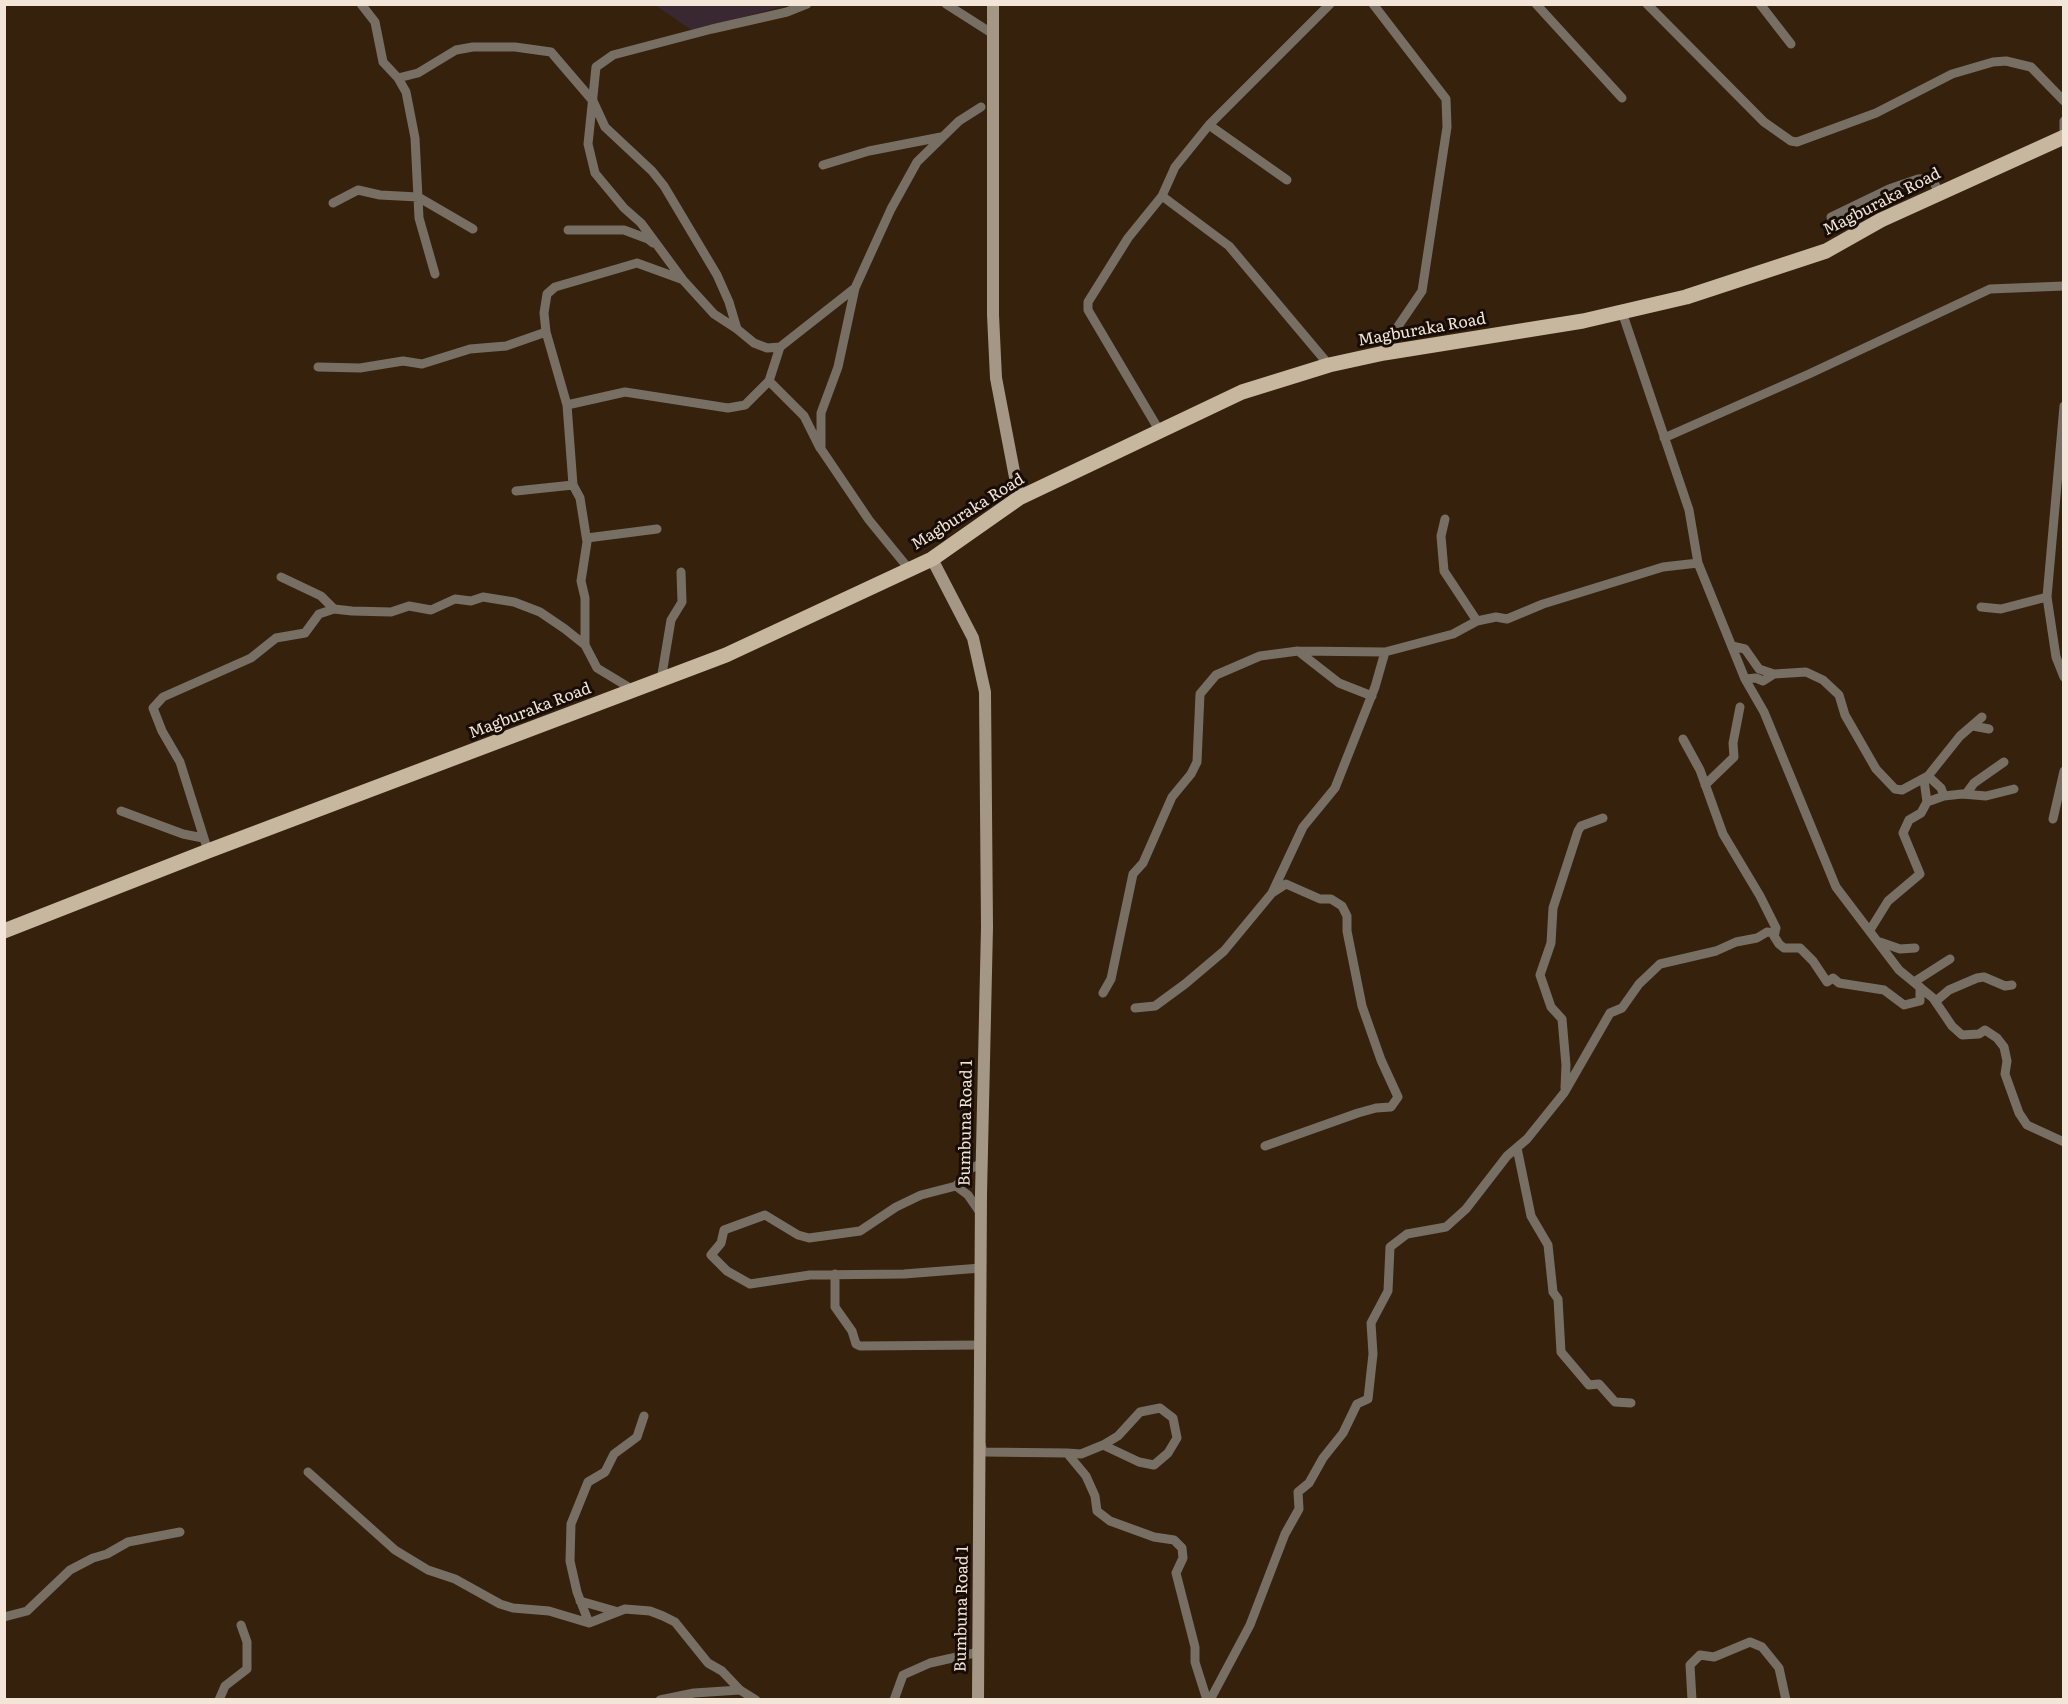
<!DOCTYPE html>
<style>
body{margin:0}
#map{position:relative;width:2068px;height:1704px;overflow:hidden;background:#36210d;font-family:Literata,serif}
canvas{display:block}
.frame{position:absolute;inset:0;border:6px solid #f3e5d8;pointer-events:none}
</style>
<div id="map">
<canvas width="2068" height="1704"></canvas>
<div class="frame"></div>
</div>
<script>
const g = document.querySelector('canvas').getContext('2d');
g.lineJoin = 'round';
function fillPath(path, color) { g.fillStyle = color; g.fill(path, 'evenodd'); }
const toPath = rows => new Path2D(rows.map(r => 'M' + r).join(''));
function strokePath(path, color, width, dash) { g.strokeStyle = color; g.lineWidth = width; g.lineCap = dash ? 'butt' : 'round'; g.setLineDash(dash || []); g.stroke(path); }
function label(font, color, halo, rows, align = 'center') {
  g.font = font + ' Literata,serif'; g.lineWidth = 6; g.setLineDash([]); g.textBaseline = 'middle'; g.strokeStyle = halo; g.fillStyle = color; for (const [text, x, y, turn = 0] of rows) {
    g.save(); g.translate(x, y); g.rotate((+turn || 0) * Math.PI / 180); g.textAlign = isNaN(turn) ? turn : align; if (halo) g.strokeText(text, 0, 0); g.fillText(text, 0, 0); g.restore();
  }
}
fillPath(toPath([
 [655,5,787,5,693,31]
]), '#392832');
strokePath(toPath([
 [361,4,375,22,383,62,398,78,418,73,456,50,473,47,515,47,551,52,593,101,605,127,652,171,664,186,717,275,729,302,737,329,754,343,767,348,780,347,855,288],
 [946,4,993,34],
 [1373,4,1446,99,1447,127,1422,291,1388,341,1384,353],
 [1536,4,1622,98],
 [1647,4,1764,122,1791,141,1797,142,1876,113,1952,74,1993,62,2006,61,2031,67,2064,101],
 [1760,4,1791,44],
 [398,78,406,92,415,138,419,218,435,274],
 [2064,121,2064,138],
 [1209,125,1287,180],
 [823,165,869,151,941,137],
 [333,203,358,190,380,195,418,197,473,229],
 [1831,217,1889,189,1918,179,1932,178,1939,193],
 [568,230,624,230,648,239,653,243],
 [1622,312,1689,510,1698,563,1745,679,1764,712,1836,887,1899,970,1933,998,1952,1026,1962,1035,1979,1034,1985,1030,1997,1038,2004,1047,2007,1061,2005,1074,2019,1113,2027,1125,2064,1142],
 [737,329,714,314,683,280,641,223,624,208,595,173,588,144,596,67,613,55,712,29,787,12,807,4],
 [1329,365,1229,246,1162,196,1175,167,1209,125,1330,4],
 [318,367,360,368,403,361,422,364,470,349,506,346,546,332],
 [769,381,804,416,820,448],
 [567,405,625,392,728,408,745,405,769,381,780,347],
 [2064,406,2047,597,2056,657,2064,677],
 [1159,430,1088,310,1088,302,1128,238,1162,196],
 [1664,438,1809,374,1990,289,2064,286],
 [516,491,573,485],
 [1445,519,1441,536,1444,571,1477,621],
 [587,538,657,529],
 [909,569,869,520,821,449,821,413,838,367,855,288,891,209,917,162,959,121,981,107],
 [281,577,321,596,334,609,352,611,391,612,409,606,431,610,455,599,471,601,483,597,514,602,540,612,565,629,585,645,597,668,635,691],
 [1981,607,2001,609,2047,597],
 [585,645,585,598,581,581,587,542,580,498,573,485,567,405,546,332,544,313,547,294,555,287,637,263,681,279],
 [1732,646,1745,649,1759,669,1774,674],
 [1298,651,1385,652],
 [1745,679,1756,678,1763,681,1774,674,1806,672,1823,680,1839,695,1845,715,1876,769,1895,789,1902,790,1928,776],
 [661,680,671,620,682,602,681,572],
 [1982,717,1960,736,1928,776,1941,788,1944,796,1962,794,1986,796,2014,789],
 [1973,726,1989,729],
 [1683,739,1700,770,1723,834,1760,896,1776,928,1774,936,1779,944,1784,948,1800,948,1813,961,1827,982,1833,978,1839,983,1884,990,1904,1005,1920,1001,1920,987],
 [1705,785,1734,757,1733,743,1740,707],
 [1966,794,1974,783,2004,762],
 [1927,802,1924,780,1928,776],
 [121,811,183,834,203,838],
 [2053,819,2064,771],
 [208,851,180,762,162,731,153,708,163,697,251,658,276,638,305,633,319,614,334,609],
 [1870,930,1888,901,1920,874,1903,833,1909,820,1921,813,1927,802,1944,796],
 [1880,942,1900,949,1915,948],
 [1914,982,1950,959],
 [1103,993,1111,979,1133,874,1143,863,1172,797,1191,774,1197,762,1200,694,1216,675,1260,656,1298,651,1339,683,1372,696],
 [1936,1001,1949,990,1977,978,1984,977,2005,986,2012,985],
 [1135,1008,1155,1006,1185,984,1224,951,1272,893,1303,827,1335,788,1375,687,1385,652,1453,634,1477,621,1496,617,1507,619,1543,604,1663,567,1698,563],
 [1565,1088,1566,1065,1562,1019,1551,1007,1540,975,1551,943,1553,908,1578,831,1581,826,1603,818],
 [1265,1146,1358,1113,1376,1108,1391,1107,1398,1097,1381,1060,1362,1006,1347,931,1347,916,1342,906,1331,899,1320,899,1286,884,1272,893],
 [1517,1148,1531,1216,1548,1245,1553,1292,1558,1299,1561,1352,1589,1385,1599,1384,1615,1402,1631,1403],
 [956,1186,970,1169,982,1163],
 [981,1268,904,1274,810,1275,750,1284,727,1271,711,1255,721,1243,724,1230,765,1215,798,1235,809,1238,860,1231,896,1207,921,1195,956,1186,968,1195,981,1214],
 [835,1274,835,1307,852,1331,856,1344,860,1346,980,1345],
 [644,1416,637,1437,614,1454,605,1472,588,1482,571,1524,570,1561,577,1592,589,1623,625,1609,650,1611,663,1616,675,1622,708,1663,722,1671,740,1690,756,1700],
 [981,1444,983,1452,1067,1453],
 [1103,1445,1139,1462,1154,1465,1168,1453,1177,1438,1173,1418,1160,1408,1140,1412,1118,1436,1103,1445,1081,1454,1067,1453,1086,1476,1095,1496,1097,1511,1110,1521,1154,1537,1174,1540,1182,1548,1183,1558,1176,1573,1195,1647,1195,1662,1207,1700],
 [308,1472,395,1550,428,1570,455,1579,500,1604,513,1608,549,1611,589,1623],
 [580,1601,615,1611],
 [4,1617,27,1611,70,1570,93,1558,107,1554,128,1542,180,1532],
 [219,1700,225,1686,247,1669,247,1642,241,1625],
 [660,1700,694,1693,740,1690],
 [894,1700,903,1675,930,1663,979,1652],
 [1210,1700,1250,1625,1285,1534,1299,1509,1298,1492,1309,1483,1323,1458,1343,1433,1357,1404,1368,1399,1373,1354,1371,1323,1388,1291,1390,1247,1407,1234,1446,1227,1466,1209,1507,1156,1527,1139,1564,1093,1610,1013,1622,1008,1639,984,1660,964,1716,951,1736,942,1757,938,1767,932,1775,933],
 [1692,1700,1690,1665,1700,1655,1714,1657,1750,1642,1762,1647,1779,1668,1786,1700]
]), '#776f63', 9);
strokePath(toPath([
 [993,4,993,315,996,378,1019,498],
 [932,559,973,638,985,692,987,927,981,1194,978,1700]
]), '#a59785', 12);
strokePath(toPath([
 [4,931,208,851,726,655,932,559,1019,498,1242,392,1329,365,1384,353,1583,321,1686,297,1826,251,1881,220,2064,137]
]), '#c8b79f', 15);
label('16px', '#f3e5d8', '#170d06', [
 ["Magburaka Road",1882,202,-27],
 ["Magburaka Road",1422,330,-10],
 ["Magburaka Road",968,512,-32],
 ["Magburaka Road",530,711,-21],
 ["Bumbuna Road 1",966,1123,-89],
 ["Bumbuna Road 1",962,1609,-89]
]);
</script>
